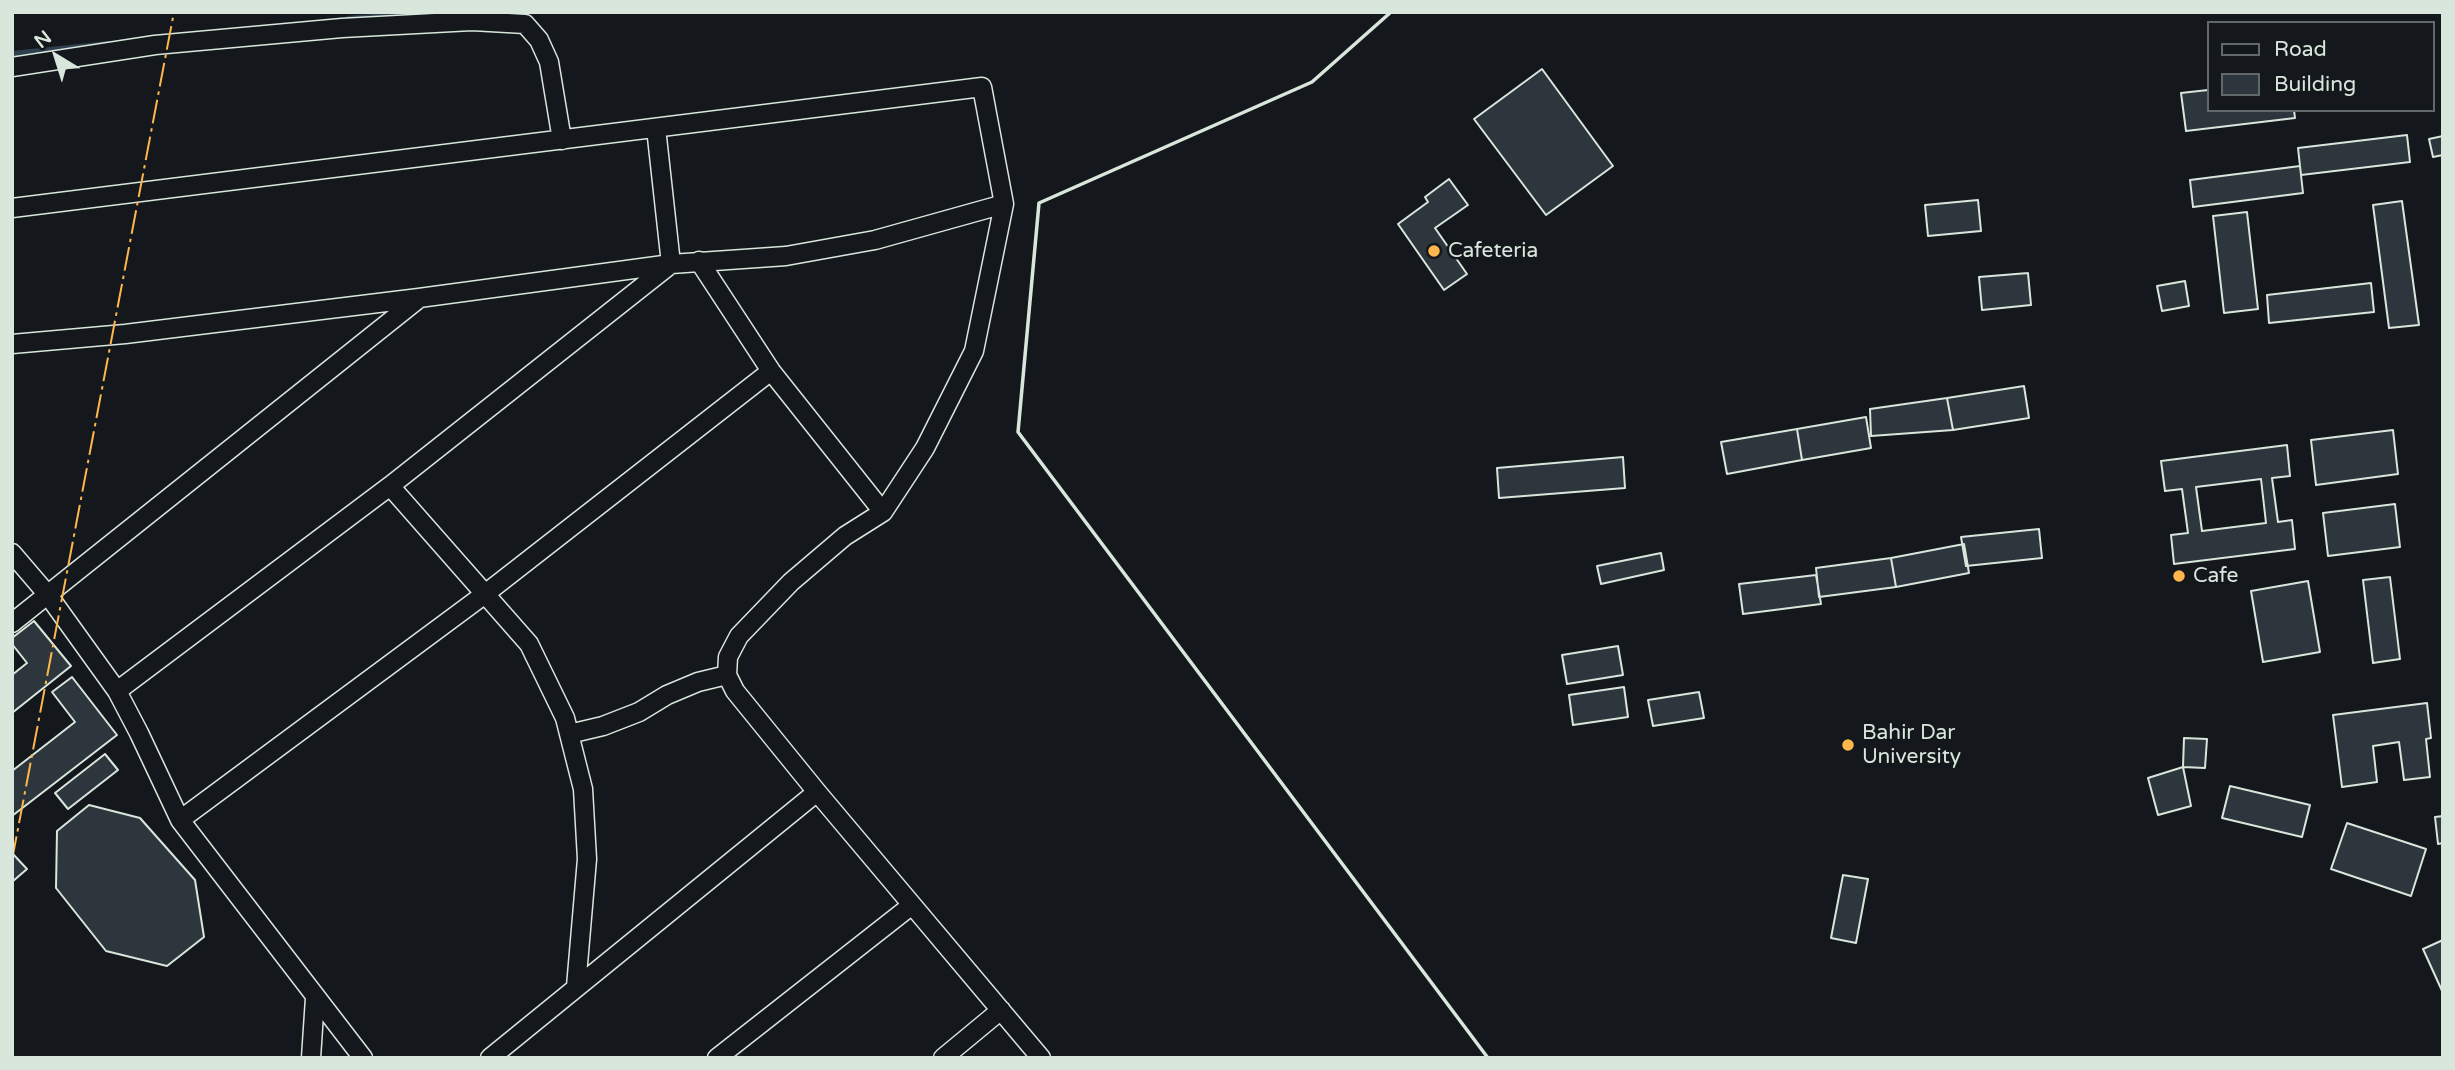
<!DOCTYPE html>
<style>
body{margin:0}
#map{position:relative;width:2455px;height:1070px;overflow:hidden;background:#14181c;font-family:"Varela Round",sans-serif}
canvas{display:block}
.frame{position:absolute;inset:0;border:14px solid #d8e6dc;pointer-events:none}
.legend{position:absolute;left:2207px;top:21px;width:228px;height:91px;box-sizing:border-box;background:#14181c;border:2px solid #626a69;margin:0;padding:9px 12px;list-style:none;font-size:21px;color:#d8e6dc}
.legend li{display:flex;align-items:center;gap:14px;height:35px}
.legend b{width:35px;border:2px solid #626a69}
.north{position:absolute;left:21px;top:21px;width:70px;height:70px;-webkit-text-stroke:5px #14181c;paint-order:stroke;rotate:322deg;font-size:19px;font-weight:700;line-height:28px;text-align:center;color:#d8e6dc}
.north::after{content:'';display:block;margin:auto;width:24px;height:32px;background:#d8e6dc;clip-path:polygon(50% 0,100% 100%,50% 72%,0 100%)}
</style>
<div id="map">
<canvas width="2455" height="1070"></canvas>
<div class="frame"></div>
<ul class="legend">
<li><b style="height:9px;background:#14181c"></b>Road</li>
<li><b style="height:19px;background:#2c363c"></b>Building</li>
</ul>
<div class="north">N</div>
</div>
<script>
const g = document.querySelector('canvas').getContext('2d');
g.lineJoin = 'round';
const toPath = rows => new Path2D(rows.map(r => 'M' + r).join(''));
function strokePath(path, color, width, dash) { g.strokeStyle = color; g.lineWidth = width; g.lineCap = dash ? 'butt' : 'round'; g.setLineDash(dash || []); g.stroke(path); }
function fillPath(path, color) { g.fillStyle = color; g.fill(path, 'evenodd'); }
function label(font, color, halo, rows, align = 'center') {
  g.font = font + ' "Varela Round",sans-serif'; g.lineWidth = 5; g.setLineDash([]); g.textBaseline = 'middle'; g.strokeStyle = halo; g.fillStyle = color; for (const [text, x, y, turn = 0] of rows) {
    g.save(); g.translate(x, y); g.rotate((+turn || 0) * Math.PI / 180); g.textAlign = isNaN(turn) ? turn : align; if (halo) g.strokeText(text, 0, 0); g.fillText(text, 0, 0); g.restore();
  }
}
strokePath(toPath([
 [348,19,432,12],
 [12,54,108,44]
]), '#2f3f4d', 6);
const building = toPath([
 [1542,69,1613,166,1546,215,1474,119,1542,69],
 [2208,90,2208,110,2294,110,2295,118,2186,131,2181,93,2208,90],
 [2407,135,2410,162,2301,175,2298,148,2407,135],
 [2443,136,2443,155,2433,157,2429,139,2443,136],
 [2300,166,2303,193,2193,207,2190,180,2300,166],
 [1449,179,1468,205,1435,228,1467,274,1444,290,1398,224,1428,202,1425,197,1449,179],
 [1978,200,1981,231,1928,236,1925,205,1978,200],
 [2402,201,2419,325,2389,328,2373,205,2402,201],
 [2247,212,2258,309,2224,313,2213,216,2247,212],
 [2028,273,2031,305,1982,310,1979,277,2028,273],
 [2185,281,2189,306,2162,311,2157,286,2185,281],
 [2371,283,2374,312,2269,323,2267,295,2371,283],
 [2024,386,2029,418,1953,430,1947,398,2024,386],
 [1947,398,1953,430,1871,436,1870,409,1947,398],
 [1866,417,1871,448,1802,460,1797,429,1866,417],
 [1797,429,1802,460,1727,474,1721,442,1797,429],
 [2393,430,2398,474,2316,485,2311,440,2393,430],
 [2287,445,2290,476,2272,478,2278,522,2292,520,2295,549,2174,564,2171,535,2188,533,2182,489,2165,491,2161,461,2287,445],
 [2261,479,2266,523,2202,531,2196,487,2261,479],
 [1623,457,1625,488,1499,498,1497,468,1623,457],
 [2395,504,2400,547,2328,556,2323,513,2395,504],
 [2039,529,2042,558,1966,566,1961,537,2039,529],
 [1964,544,1969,573,1896,587,1891,558,1964,544],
 [1661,553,1664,570,1601,584,1597,566,1661,553],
 [1891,558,1896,587,1819,597,1816,568,1891,558],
 [1816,575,1821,604,1743,614,1739,584,1816,575],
 [2390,577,2400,659,2373,663,2363,580,2390,577],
 [2308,581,2320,652,2263,662,2251,591,2308,581],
 [34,621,71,666,12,713,12,675,27,663,12,644,12,638,34,621],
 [1618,646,1623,675,1567,684,1562,655,1618,646],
 [72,677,117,735,12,816,12,771,75,722,52,692,72,677],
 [1624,687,1628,717,1573,725,1569,695,1624,687],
 [1699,692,1704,718,1653,726,1648,700,1699,692],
 [2427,703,2431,738,2426,739,2430,777,2404,780,2399,742,2373,746,2377,782,2342,787,2333,715,2427,703],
 [2184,738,2207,739,2205,768,2183,767,2184,738],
 [105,754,118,770,68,809,55,793,105,754],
 [2183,767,2191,806,2158,815,2148,778,2183,767],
 [2230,786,2310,805,2302,837,2222,818,2230,786],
 [89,805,140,818,195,880,204,937,167,966,106,951,56,888,57,831,89,805],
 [2443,816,2443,843,2438,844,2435,817,2443,816],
 [2347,823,2426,849,2411,896,2331,869,2347,823],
 [12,853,27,869,12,882,12,853],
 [1843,875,1868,879,1856,943,1831,938,1843,875],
 [2443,940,2443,993,2423,949,2443,940]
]);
fillPath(building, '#2c363c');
strokePath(building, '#d8e6dc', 2);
const street = toPath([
 [12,67,155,45,342,28,472,21,525,24,539,40,549,62,562,140],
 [12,208,982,87,1004,204,974,351,925,448,883,512,845,536,791,582,739,636,728,657,727,675,735,691,817,792,1041,1058],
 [699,261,771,371,883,512],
 [12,344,125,334,419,298,671,264,786,256,875,240,1004,204],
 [390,486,529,644,565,718,583,789,587,859,576,987],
 [12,553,48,595,117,691,139,733,180,820,363,1058],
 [12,623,417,300],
 [117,691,390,486,671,264,656,128],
 [569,734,603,726,639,712,667,695,698,682,727,675],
 [180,820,485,594,771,371],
 [311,1058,315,998],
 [490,1058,817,792],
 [717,1058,912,905],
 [943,1058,1001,1010]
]);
strokePath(street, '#d8e6dc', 21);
strokePath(street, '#14181c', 18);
strokePath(toPath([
 [1391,12,1312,82,1039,203,1018,432,1488,1058]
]), '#d8e6dc', 3.5);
strokePath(toPath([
 [12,860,174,12]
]), '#ffb74d', 2, [24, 5, 3.5, 5]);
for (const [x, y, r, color] of [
 [1434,251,7,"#ffb74d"],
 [2179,576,7,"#ffb74d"],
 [1848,745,7,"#ffb74d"]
]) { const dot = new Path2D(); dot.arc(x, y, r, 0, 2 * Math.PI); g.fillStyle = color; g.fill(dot); strokePath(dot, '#14181c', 2.5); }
label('21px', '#d8e6dc', '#14181c', [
 ["Cafeteria",1448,251],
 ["Cafe",2193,576],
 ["Bahir Dar",1862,733],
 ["University",1862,757]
], 'left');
</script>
